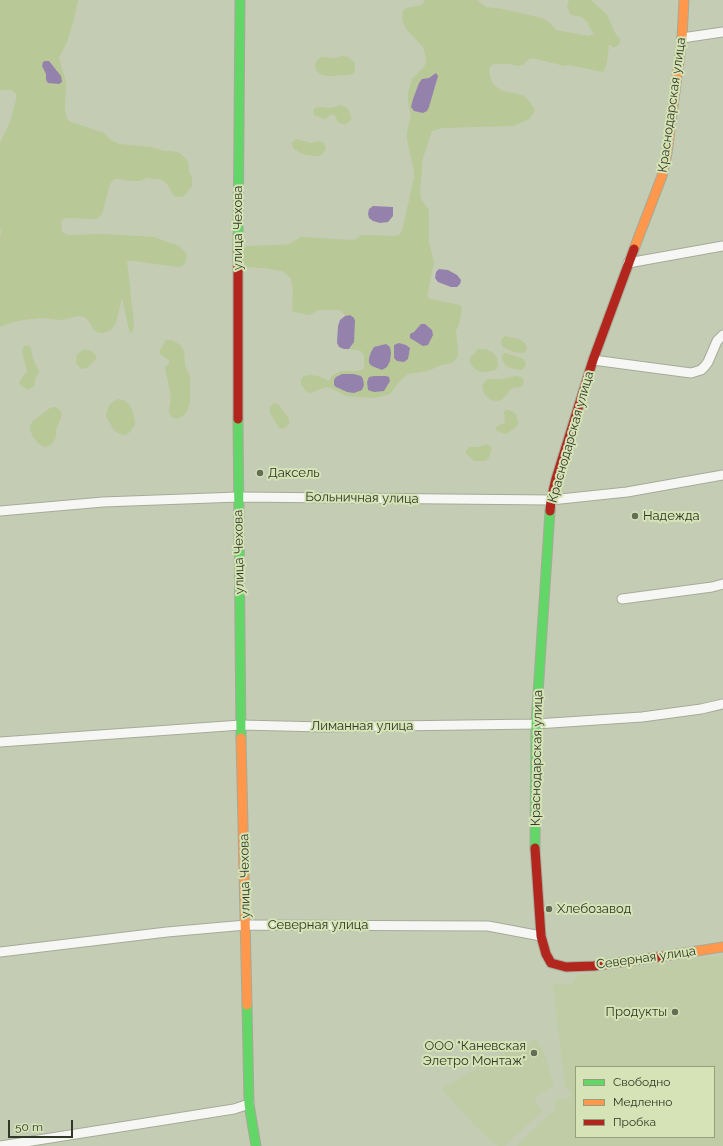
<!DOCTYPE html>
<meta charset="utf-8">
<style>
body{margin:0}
#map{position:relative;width:723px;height:1146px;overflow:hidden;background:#c4ccb4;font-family:Raleway,sans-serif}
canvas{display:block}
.legend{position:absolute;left:575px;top:1066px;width:140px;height:72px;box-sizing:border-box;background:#d5e3b6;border:1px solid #949f7c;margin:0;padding:5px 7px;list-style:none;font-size:12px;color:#323826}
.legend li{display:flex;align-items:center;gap:8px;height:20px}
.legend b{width:20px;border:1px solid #949f7c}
.scale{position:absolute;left:8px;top:1120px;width:65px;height:18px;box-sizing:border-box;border:2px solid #323826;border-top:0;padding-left:5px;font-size:12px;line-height:14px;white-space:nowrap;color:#323826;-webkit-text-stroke:3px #d5e3b6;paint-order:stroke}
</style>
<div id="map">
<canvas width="723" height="1146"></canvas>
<ul class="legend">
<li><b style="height:5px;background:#63d668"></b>Свободно</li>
<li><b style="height:5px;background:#ff974d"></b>Медленно</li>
<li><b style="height:5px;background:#b3261e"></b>Пробка</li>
</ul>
<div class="scale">50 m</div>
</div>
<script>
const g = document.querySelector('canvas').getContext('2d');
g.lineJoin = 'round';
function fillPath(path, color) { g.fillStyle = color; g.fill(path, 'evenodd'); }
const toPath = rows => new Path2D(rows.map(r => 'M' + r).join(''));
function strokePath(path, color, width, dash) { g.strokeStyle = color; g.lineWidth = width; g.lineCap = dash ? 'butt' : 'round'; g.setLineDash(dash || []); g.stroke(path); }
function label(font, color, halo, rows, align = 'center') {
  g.font = font + ' Raleway,sans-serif'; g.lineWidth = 4; g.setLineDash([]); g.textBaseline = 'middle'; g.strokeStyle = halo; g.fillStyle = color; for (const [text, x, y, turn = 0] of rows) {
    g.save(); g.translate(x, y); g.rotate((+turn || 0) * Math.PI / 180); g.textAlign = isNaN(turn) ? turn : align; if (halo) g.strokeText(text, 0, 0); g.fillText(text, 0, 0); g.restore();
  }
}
fillPath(toPath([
 [723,955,723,1146,516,1146,555,1109,555,1100,571,1097,571,1092,565,1087,553,984,561,983,570,986,577,975],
 [576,1067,714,1067,714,1137,576,1137],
 [536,1039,544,1053,554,1085,534,1098,542,1111,505,1146,498,1146,477,1128,442,1089,521,1043,523,1046]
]), '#c0cca5');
fillPath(toPath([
 [0,0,78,0,74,19,67,42,59,58,66,82,65,109,67,119,71,122,104,133,111,140,119,144,151,147,164,151,172,151,180,153,188,161,189,172,192,177,192,186,184,196,178,197,174,196,168,185,162,180,158,179,147,178,139,181,131,181,120,179,114,179,110,184,102,214,97,219,64,218,61,222,62,232,69,235,102,234,154,237,179,246,186,253,187,256,185,263,182,266,177,267,134,261,127,261,134,324,133,331,131,333,129,330,122,297,116,323,111,330,103,333,96,332,86,318,79,316,61,320,41,318,22,320,10,323,0,327,0,239,1,231,0,228,0,143,10,122,16,100,16,94,11,90,0,90],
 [425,0,477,0,486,7,503,9,542,18,549,22,556,30,588,36,594,34,590,28,588,23,582,17,571,15,567,7,569,0,591,0,607,15,615,33,620,39,620,43,616,47,612,47,609,44,607,63,603,72,569,65,565,66,532,58,526,61,523,65,517,66,510,64,494,64,490,66,489,69,491,80,494,85,502,91,523,95,529,101,535,110,533,114,529,119,513,126,442,128,432,131,423,158,420,191,421,199,429,210,429,243,434,262,427,296,430,299,460,305,462,308,459,324,456,331,458,351,458,356,455,360,451,363,439,366,428,371,408,374,401,380,390,394,383,396,371,398,346,396,331,388,326,387,310,393,306,391,301,385,301,380,304,376,310,375,318,376,329,381,332,376,341,371,356,371,363,370,364,366,364,356,361,351,349,349,352,346,350,315,345,316,342,311,338,310,319,310,309,315,294,312,292,311,293,292,291,278,282,271,264,268,244,267,244,249,246,246,278,245,289,244,301,237,352,240,357,239,361,235,367,235,394,236,399,235,402,231,414,178,414,171,407,139,407,132,411,116,408,102,408,94,412,79,422,69,425,65,426,59,425,54,423,47,406,29,402,20,403,11,406,8,422,5],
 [429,78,423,113,414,111,422,79],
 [354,374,361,376,363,379,354,393,347,392,336,387],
 [341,56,348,57,354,62,355,68,354,73,349,75,327,76,320,74,316,70,315,64,317,60,322,57,335,58],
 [341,105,348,109,351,116,351,120,346,124,342,124,338,122,335,115,332,114,325,119,314,115,313,111,315,108,320,107,329,108],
 [296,139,311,143,319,141,324,143,326,148,323,154,319,156,306,155,299,152,293,148,292,143],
 [505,336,519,339,525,343,527,347,526,351,523,353,513,352,503,347,501,343,502,339],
 [166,340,172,340,180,345,184,351,185,366,190,376,190,403,187,412,183,416,177,419,171,417,169,412,171,397,165,367,169,363,169,360,161,355,159,352],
 [28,345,31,348,33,359,38,369,39,373,36,376,35,383,33,387,28,390,19,384,20,380,27,371,22,352,24,346],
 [85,349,91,351,96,355,96,359,87,368,81,369,76,363,77,354],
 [478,349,485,349,492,352,497,358,498,364,497,369,492,371,480,372,474,368,470,363,470,358],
 [505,353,522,358,525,361,526,364,524,368,521,370,510,368,506,366,502,359,502,355],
 [516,376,521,377,524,380,523,384,521,387,512,388,503,399,497,401,491,400,485,395,483,390,482,386,487,379,501,379],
 [117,399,123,400,129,404,133,412,135,422,134,426,130,432,125,435,120,434,114,430,106,416,107,411,110,404],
 [274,403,279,405,289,419,289,424,283,429,279,428,270,413,270,407],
 [55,407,60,410,62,415,56,430,56,436,54,441,51,445,45,447,40,445,33,437,31,432,30,426,33,421,50,408],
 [506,410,509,410,516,414,518,423,517,426,508,433,505,434,496,430,496,427,505,423,504,411],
 [487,444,492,448,488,459,484,461,474,461,466,453,466,450,470,447,479,447]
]), '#b8c896');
fillPath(toPath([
 [45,61,49,61,61,76,62,82,59,84,48,83,46,80,46,74,42,66,43,62],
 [436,73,438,76,429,107,427,111,423,113,414,111,411,107,413,99,419,83,422,79,429,78],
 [373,206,393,207,393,216,388,222,380,223,373,221,369,218,368,214,369,209],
 [439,269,448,270,457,275,461,280,460,284,457,287,451,287,438,282,435,278,436,272],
 [350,315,354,318,355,321,354,342,349,349,344,349,339,347,337,343,338,326,340,320,345,316],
 [421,324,425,324,432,330,433,335,428,345,423,346,410,338,410,334,414,332],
 [399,343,406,345,410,348,408,359,404,362,397,361,394,358,394,345],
 [386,344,390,347,391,353,390,361,387,367,382,370,372,366,369,363,369,358,371,352,374,347],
 [342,374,354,374,361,376,363,379,364,385,362,390,354,393,347,392,336,387,334,385,334,380,336,377],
 [374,376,386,376,389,377,390,381,384,391,374,392,368,390,367,382,369,377]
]), '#9482ad');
const street = toPath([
 [682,38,723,32],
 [628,263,723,246],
 [593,360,691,373,701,370,705,366,708,362,717,341,723,335],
 [0,511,103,502,238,497,551,500,627,492,723,475],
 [622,599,712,587,723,584],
 [0,742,241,725,323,727,536,724,642,717,701,709,723,704],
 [0,952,167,932,246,925,488,926,541,936],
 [0,1146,234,1109,249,1104]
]);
const fast = toPath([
 [238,252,240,0],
 [238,419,241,738],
 [535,848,536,724,550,511],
 [247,1005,249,1104,256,1146]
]);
const slow = toPath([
 [634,249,662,176,667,153,682,38,684,0],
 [241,738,247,1005],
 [665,956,723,947]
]);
const jam = toPath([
 [238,252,238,419],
 [550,511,551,500,556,479,593,360,634,249],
 [535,848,541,936,546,954,551,963,566,967,594,966,665,956]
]);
strokePath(street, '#a5ab98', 11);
strokePath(fast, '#a5ab98', 11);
strokePath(slow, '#a5ab98', 11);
strokePath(jam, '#a5ab98', 11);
strokePath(street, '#f6f7f4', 9);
strokePath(fast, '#63d668', 9);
strokePath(slow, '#ff974d', 9);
strokePath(jam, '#b3261e', 9);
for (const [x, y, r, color] of [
 [260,473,4,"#656c58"],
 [635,516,4,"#656c58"],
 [549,909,4,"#656c58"],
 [675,1012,4,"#656c58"],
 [534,1053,4,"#656c58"]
]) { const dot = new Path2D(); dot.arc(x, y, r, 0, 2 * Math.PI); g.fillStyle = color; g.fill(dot); strokePath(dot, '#d5e3b6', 1.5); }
label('13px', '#323826', '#d5e3b6', [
 ["Краснодарская улица",672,105,-82],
 ["улица Чехова",238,228,-90],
 ["Краснодарская улица",571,437,-74],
 ["Больничная улица",362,498,1],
 ["улица Чехова",239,552,-91],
 ["Лиманная улица",362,726],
 ["Краснодарская улица",537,758,-89],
 ["улица Чехова",245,876,-91],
 ["Северная улица",318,925],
 ["Северная улица",646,958,-8]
]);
label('13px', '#323826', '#d5e3b6', [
 ["Даксель",268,473],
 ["Надежда",643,516],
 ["Хлебозавод",557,909],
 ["Продукты",667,1012,"right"],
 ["ООО \"Каневская",526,1046,"right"],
 ["Элетро Монтаж\"",526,1061,"right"]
], 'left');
</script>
